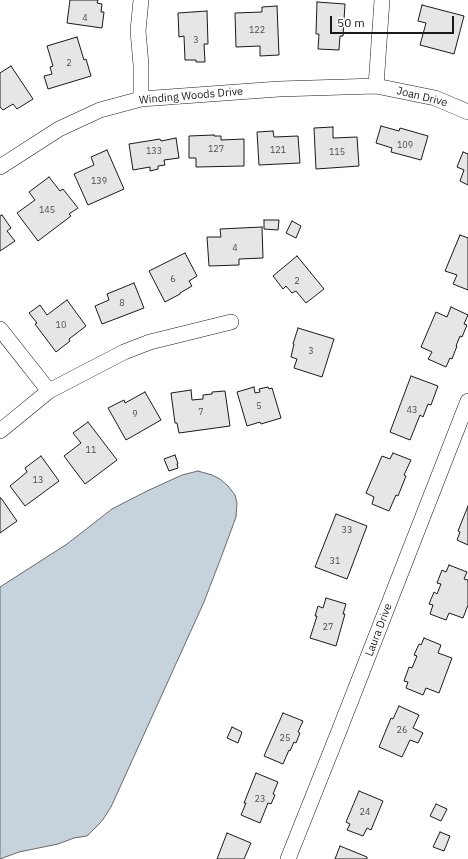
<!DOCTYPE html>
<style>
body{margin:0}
#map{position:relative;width:468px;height:859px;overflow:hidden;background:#fff;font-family:"IBM Plex Sans",sans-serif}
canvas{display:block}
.scale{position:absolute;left:330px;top:16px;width:124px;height:18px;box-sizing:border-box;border:2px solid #1a1a1a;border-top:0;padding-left:5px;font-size:12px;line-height:14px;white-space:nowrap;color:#1a1a1a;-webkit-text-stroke:3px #fff;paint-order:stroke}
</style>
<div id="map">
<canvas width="468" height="859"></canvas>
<div class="scale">50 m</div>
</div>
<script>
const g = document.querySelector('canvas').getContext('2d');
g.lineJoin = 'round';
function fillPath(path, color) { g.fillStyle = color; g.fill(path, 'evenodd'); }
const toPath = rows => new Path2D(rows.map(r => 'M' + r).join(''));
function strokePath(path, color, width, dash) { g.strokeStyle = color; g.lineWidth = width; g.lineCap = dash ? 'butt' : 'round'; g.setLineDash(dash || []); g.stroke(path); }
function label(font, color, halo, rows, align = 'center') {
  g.font = font + ' "IBM Plex Sans",sans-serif'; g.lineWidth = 3; g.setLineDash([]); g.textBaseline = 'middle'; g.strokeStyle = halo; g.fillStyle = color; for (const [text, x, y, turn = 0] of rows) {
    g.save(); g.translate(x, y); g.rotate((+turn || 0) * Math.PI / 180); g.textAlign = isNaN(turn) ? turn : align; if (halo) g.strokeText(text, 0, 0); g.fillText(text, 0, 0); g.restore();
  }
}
const water = toPath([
 [198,471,212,475,220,479,228,486,235,495,237,503,236,517,222,555,204,602,111,807,102,821,87,836,74,838,58,844,19,852,0,859,0,587,67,544,112,509,147,491,182,475,198,471]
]);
fillPath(water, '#c6d2dc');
strokePath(water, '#6a6a6a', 1);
const building = toPath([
 [70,0,98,0,97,3,102,4,101,12,104,12,102,28,67,23,70,0],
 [317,2,345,4,343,36,340,36,339,50,318,49,319,34,316,34,317,2],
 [422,5,464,16,454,54,420,45,426,23,418,21,422,5],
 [277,6,279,55,260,56,260,46,236,47,235,13,262,12,262,7,277,6],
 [207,11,208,44,204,44,205,62,196,62,196,60,185,60,184,36,179,37,178,13,207,11],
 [77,37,84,60,86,59,91,76,48,89,44,76,52,74,50,67,53,66,47,46,77,37],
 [11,66,33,99,17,109,13,104,3,110,0,107,0,73,11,66],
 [381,126,399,131,400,128,428,136,421,160,391,152,392,148,376,143,381,126],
 [333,127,333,138,357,137,359,166,316,169,314,128,333,127],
 [273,131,274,137,298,136,300,163,259,165,257,132,273,131],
 [214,135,214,136,221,136,221,140,244,139,244,166,196,167,196,158,189,158,189,136,214,135],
 [176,138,179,158,164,160,165,165,158,166,158,169,150,171,150,167,133,170,129,144,160,139,161,141,176,138],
 [107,150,124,189,88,205,74,174,94,165,91,157,107,150],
 [463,152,468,154,468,185,460,181,464,170,457,167,463,152],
 [49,177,60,191,63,189,78,208,69,214,71,216,38,241,17,213,35,200,29,192,49,177],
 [2,215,11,228,7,231,15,241,0,251,0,216,2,215],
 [264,220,279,220,278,230,264,229,264,220],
 [292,221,301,226,296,238,286,233,292,221],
 [262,227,263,258,239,259,239,265,209,266,207,237,221,237,220,229,262,227],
 [460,235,468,238,468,290,453,284,457,275,445,271,460,235],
 [185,253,197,276,189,281,192,286,180,293,180,294,165,302,149,271,185,253],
 [297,256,324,289,306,303,296,291,292,293,286,286,283,289,273,276,297,256],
 [134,283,144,308,102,324,95,306,109,300,107,294,134,283],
 [67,300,86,326,69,339,70,341,56,352,35,324,37,323,29,313,40,305,47,315,67,300],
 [451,307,468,315,464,324,467,325,462,337,460,336,456,346,457,346,452,359,450,358,446,367,428,359,432,352,421,347,436,312,447,317,451,307],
 [298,328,334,339,322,377,294,368,297,359,291,357,294,344,293,344,298,328],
 [411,376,438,386,431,405,428,404,423,417,420,415,410,440,390,432,411,376],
 [254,387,255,393,260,392,259,389,268,387,269,389,272,388,281,418,261,424,260,422,247,426,237,392,254,387],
 [191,390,192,400,203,399,203,395,212,394,212,392,225,391,230,426,179,433,177,423,175,423,171,393,191,390],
 [145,392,161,420,126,440,108,408,124,400,125,403,145,392],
 [88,422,117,460,85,484,64,456,81,443,73,433,88,422],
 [393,453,411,460,404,475,406,476,398,496,396,495,389,511,372,504,374,497,366,493,382,456,390,459,393,453],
 [175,455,178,464,177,464,178,468,169,471,164,459,175,455],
 [41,456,59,481,25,506,10,486,27,472,25,468,41,456],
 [0,498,1,498,17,521,0,533,0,498],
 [468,506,468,545,457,540,460,532,458,531,468,506],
 [336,514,367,526,347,579,315,567,336,514],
 [449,565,467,572,464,579,468,580,468,605,463,618,449,613,446,620,430,614,433,605,429,604,434,592,437,594,441,584,437,583,442,570,446,572,449,565],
 [326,598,346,604,343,614,345,614,336,646,310,638,317,616,315,616,318,606,323,608,326,598],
 [424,638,441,645,438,653,452,658,439,693,426,688,423,695,406,688,408,682,404,681,409,667,412,668,417,656,414,655,419,644,421,645,424,638],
 [399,706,419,715,413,728,423,733,418,743,410,740,402,757,379,747,391,718,393,719,399,706],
 [283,713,303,721,298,732,300,733,296,743,294,742,290,751,289,750,283,764,264,756,283,713],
 [232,727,242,732,238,743,227,738,232,727],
 [256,773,278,782,273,794,275,795,271,804,268,803,260,823,241,815,246,803,244,803,256,773],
 [359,791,383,801,371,830,367,828,363,836,347,830,350,824,346,822,359,791],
 [436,804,447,809,441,821,430,816,436,804],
 [440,832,450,836,444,851,433,847,440,832],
 [227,833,251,843,244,859,217,859,227,833],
 [340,846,367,857,367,859,335,859,340,846]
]);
fillPath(building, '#e6e6e6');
strokePath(building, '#1a1a1a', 1);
const street = toPath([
 [376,86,382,0],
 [141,99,141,65,138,31,141,0],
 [0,167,59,129,100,110,141,99,279,89,376,86,435,98,468,112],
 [0,329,49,391],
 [0,431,49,391,124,352,150,342,231,322],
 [288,859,339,731,468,401]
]);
strokePath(street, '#1a1a1a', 16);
strokePath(street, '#fff', 15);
label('9px', '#4d4d4d', null, [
 ["4",85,18],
 ["122",257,30],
 ["3",196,40],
 ["2",69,63],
 ["109",405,145],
 ["127",216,149],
 ["121",278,150],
 ["133",154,151],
 ["115",337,152],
 ["139",99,181],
 ["145",47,210],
 ["4",235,248],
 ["6",173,279],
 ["2",297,281],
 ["8",122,303],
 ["10",61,325],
 ["3",311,351],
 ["5",259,406],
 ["43",412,410],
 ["7",201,412],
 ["9",135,414],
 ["11",91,450],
 ["13",38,480],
 ["33",347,530],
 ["31",335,561],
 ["27",328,627],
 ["26",402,730],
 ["25",285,738],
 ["23",260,799],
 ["24",365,812]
]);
label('11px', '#1a1a1a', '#fff', [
 ["Winding Woods Drive",191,96,-5],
 ["Joan Drive",422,97,14],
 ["Laura Drive",379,630,-69]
]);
</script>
